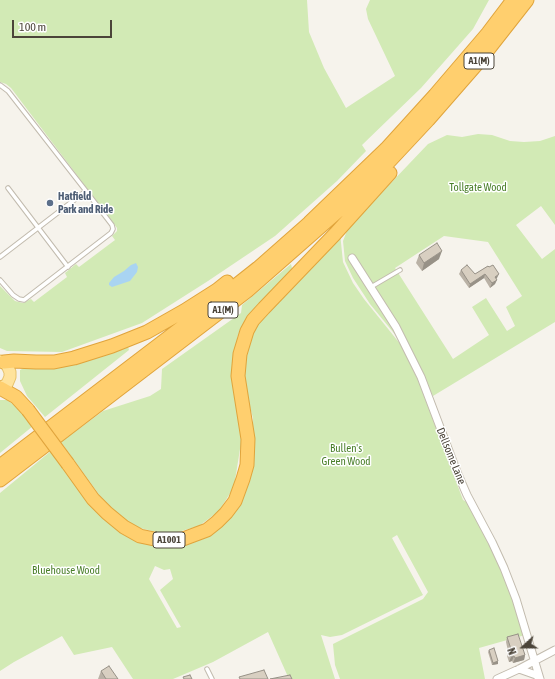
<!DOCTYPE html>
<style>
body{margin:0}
#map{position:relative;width:555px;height:679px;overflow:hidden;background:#f6f3ec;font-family:"Asap Condensed",sans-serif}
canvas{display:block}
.north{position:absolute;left:503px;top:627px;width:40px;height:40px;-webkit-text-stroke:3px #fff;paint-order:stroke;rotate:249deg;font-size:11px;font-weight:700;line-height:16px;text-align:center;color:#4b4439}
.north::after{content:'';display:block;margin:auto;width:14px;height:18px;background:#4b4439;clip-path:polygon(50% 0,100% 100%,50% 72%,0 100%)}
.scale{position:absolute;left:12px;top:20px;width:100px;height:18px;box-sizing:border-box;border:2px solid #4b4439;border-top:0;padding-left:5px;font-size:12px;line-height:14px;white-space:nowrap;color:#4b4439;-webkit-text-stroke:3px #fff;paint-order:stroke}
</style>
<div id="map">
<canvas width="555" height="679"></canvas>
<div class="north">N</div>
<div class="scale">100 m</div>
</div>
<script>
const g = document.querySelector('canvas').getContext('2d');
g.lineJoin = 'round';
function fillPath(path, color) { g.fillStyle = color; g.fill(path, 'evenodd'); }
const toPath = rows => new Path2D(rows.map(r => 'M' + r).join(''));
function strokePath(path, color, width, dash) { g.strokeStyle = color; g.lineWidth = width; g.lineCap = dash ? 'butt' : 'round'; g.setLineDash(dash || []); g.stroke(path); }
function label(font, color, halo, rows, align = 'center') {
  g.font = font + ' "Asap Condensed",sans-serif'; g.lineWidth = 3; g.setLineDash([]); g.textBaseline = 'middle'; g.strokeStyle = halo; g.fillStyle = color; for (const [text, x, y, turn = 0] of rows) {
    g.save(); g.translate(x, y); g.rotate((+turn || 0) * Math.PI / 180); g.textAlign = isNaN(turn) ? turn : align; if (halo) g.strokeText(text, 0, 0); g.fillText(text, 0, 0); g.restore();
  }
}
fillPath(toPath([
 [0,0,307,0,309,32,324,68,346,108,395,76,368,19,366,9,370,0,489,0,473,29,421,88,362,145,366,151,337,181,275,236,208,281,142,323,62,352,7,351,0,348,0,286,15,301,23,303,31,299,34,302,67,277,65,273,76,264,79,267,115,240,112,236,117,231,117,228,11,88,6,84,0,82],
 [478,134,492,135,510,141,524,142,540,141,555,136,555,225,541,206,516,225,542,259,555,249,555,322,433,396,411,354,370,304,353,278,345,261,343,241,348,228,428,144,447,135,462,137],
 [444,236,488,242,522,296,506,307,515,326,507,331,486,298,472,307,489,335,453,359,395,268],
 [340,233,343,262,353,283,364,299,401,345,418,380,463,500,467,502,505,576,525,635,479,648,485,679,340,679,335,665,333,644,423,599,428,592,397,535,392,538,423,595,342,635,330,637,321,635,335,679,289,679,268,632,213,662,173,679,133,679,112,647,74,655,62,636,14,662,0,671,0,493,51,451,84,496,149,542,205,534,251,467,253,418,242,379,244,350,255,327],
 [155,566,164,570,170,569,173,579,160,590,181,627,177,628,149,579],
 [291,264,292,268,289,276,258,308,238,335,234,364,244,445,240,449,234,487,219,511,199,526,174,533,156,532,140,528,123,520,100,496,61,442,103,411,150,396,161,389,162,369,241,313,242,305],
 [127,343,129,350,45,417,27,396,20,381,20,370,30,365],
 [0,400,7,400,21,410,33,426,0,453]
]), '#d2eab5');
fillPath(toPath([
 [136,263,138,267,137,272,130,281,112,287,109,285,109,283,114,277,124,271,131,265]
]), '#a9d4f2');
const service = toPath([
 [0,85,8,91,86,191,0,257],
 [8,188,68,267],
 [0,280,13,295,19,299,24,300,111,233,113,229,112,225,86,191],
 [371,287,400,270],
 [207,669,212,679]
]);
const minor = toPath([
 [352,258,396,327,421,377,457,472,467,495,492,542,504,568,516,599,540,679],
 [519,669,536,675,540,679],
 [497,679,519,669,555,650]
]);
const primary = toPath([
 [0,361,7,365,10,372,10,377,7,384,0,388]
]);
const motorway = toPath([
 [4,362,14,361,36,362,54,362,74,358,112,346,147,332,184,311,217,290,227,282],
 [0,388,16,397,28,410],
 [68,464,93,499,107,513,124,527,140,536,159,540,170,540,183,539,207,530,217,522,226,513,235,501,243,479,247,465,248,439,238,376,240,354,247,331,253,320,264,308,335,234,390,173],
 [0,466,215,302,258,268,309,223,386,149,435,95,488,33,513,0],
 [0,480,247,291,345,205,385,166,428,120,476,65,527,0]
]);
strokePath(service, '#c2bbae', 5.5);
strokePath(minor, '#c2bbae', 9);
strokePath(primary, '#e6c16a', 13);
strokePath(motorway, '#e0a43c', 15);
strokePath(service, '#fff', 3.5);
strokePath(minor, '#fff', 7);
strokePath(primary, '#ffe39c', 11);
strokePath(motorway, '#ffcf6e', 13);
const motorwayBridge = toPath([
 [28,410,68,464]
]);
strokePath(motorwayBridge, '#e0a43c', 15, []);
strokePath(motorwayBridge, '#ffcf6e', 13);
fillPath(toPath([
 [419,255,439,259,422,271,416,263],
 [488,266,497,278,496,279,495,284,490,288,484,278,469,288,459,274,461,270,475,274],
 [507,637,525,655,524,660,513,663,512,661,509,662,507,656,508,651,506,642],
 [489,650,498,664,492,665,488,652],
 [101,671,118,679,98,679]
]), '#bab2a6');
fillPath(toPath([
 [442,251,439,259,422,271,424,263],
 [485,274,484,278,469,288,470,284],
 [499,274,497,278,493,281,495,277],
 [497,280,495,284,490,288,492,283],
 [525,655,524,660,513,663,515,658],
 [514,656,512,661,509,662,511,657],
 [498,661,498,664,492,665,493,663]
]), '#979187');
const building = toPath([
 [437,243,442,251,424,263,419,255,437,243],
 [467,265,475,274,488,266,489,267,493,265,499,274,495,277,497,280,492,283,485,274,470,284,461,270,467,265],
 [518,634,525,655,515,658,514,656,511,657,509,650,511,649,507,637,518,634],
 [494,648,498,661,493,663,489,650,494,648],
 [109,666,118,679,106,679,101,671,109,666],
 [264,670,268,679,240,679,239,677,264,670],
 [190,675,192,679,184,679,183,677,190,675],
 [290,675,292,679,270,679,290,675]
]);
fillPath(building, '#d8cfc1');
strokePath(building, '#979187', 1);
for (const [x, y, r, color] of [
 [50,203,4,"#5c6f8a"]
]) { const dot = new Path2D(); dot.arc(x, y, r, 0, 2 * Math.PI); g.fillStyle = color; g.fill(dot); strokePath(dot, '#fff', 1.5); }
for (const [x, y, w] of [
 [479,61,30],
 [223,310,30],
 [169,540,32]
]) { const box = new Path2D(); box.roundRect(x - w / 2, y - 8, w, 16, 3); g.fillStyle = '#fff'; g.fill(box); strokePath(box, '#4b4439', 1); }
label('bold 10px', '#4b4439', null, [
 ["A1(M)",479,61],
 ["A1(M)",223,310],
 ["A1001",169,540]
]);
label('11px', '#4a7f2a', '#fff', [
 ["Tollgate Wood",478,188],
 ["Bullen's",346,449],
 ["Green Wood",346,462],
 ["Bluehouse Wood",66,571]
]);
label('bold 11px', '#4e5e75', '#fff', [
 ["Hatfield",58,197],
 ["Park and Ride",58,210]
], 'left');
label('11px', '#4b4439', '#fff', [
 ["Dellsome Lane",451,456,68]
]);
</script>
